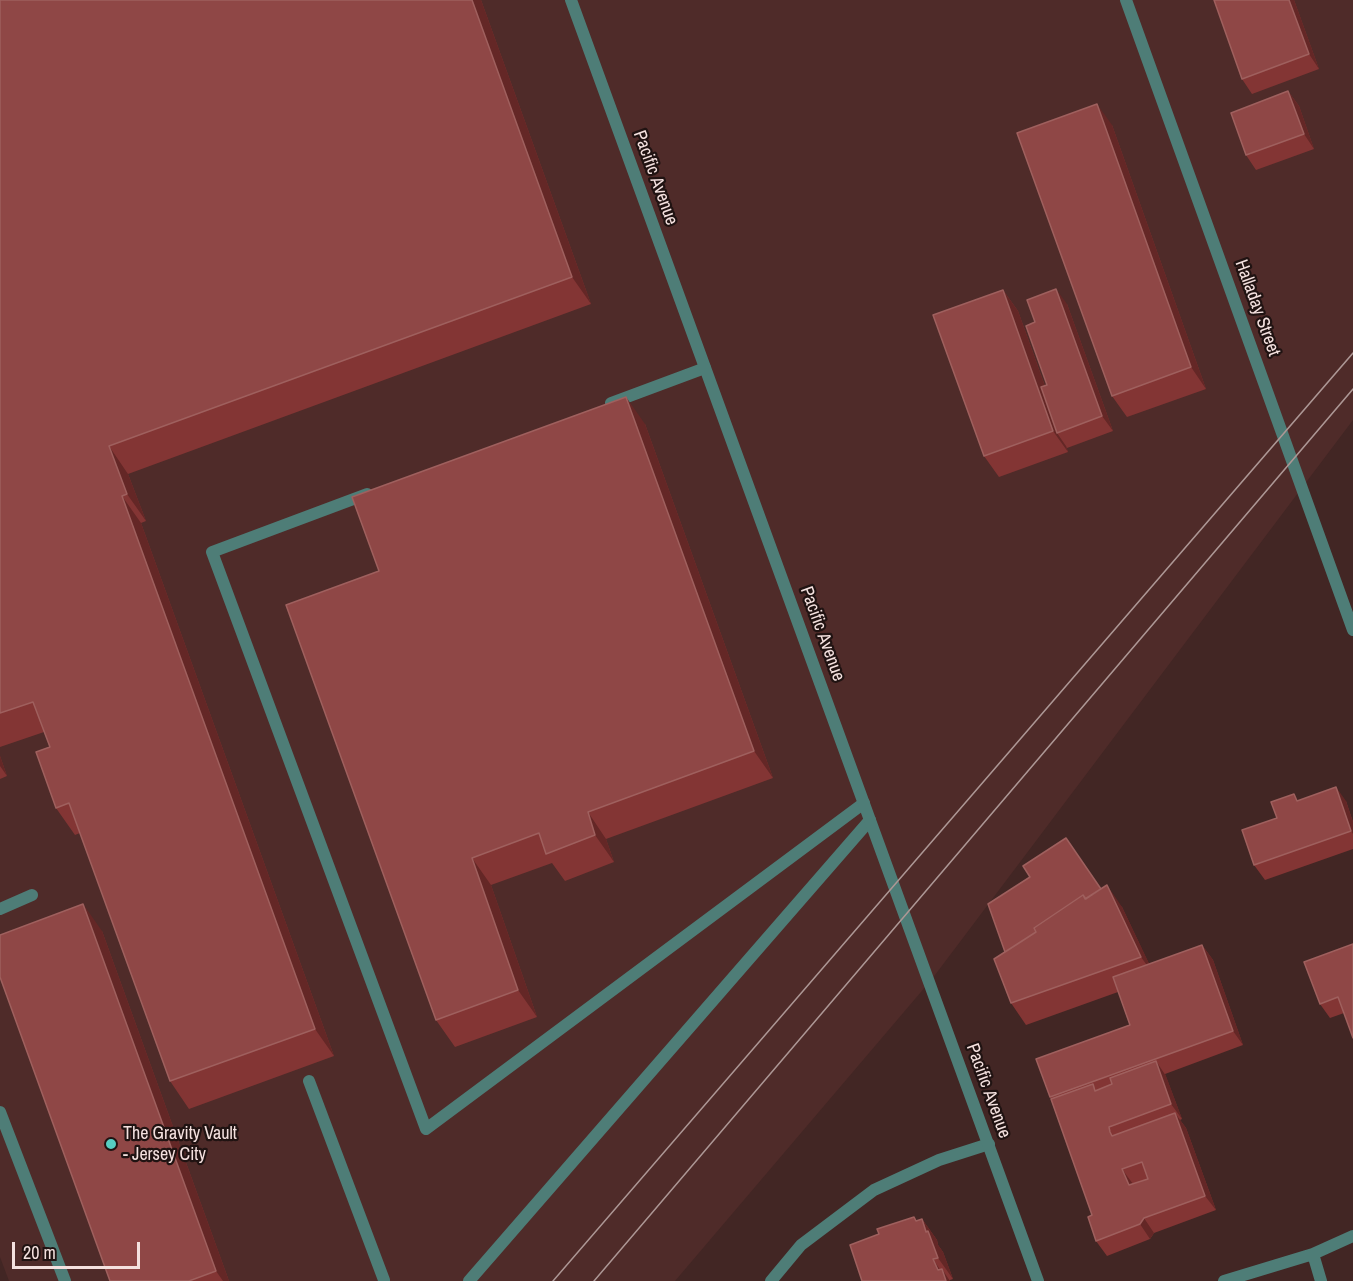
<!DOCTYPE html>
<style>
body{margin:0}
#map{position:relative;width:1353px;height:1281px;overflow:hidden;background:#422624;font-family:"Archivo Narrow",sans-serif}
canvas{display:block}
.scale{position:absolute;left:12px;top:1242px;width:128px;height:27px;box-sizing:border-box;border:3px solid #f4e1df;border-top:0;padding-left:8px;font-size:18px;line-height:21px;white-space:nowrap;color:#f4e1df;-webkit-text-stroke:4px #201312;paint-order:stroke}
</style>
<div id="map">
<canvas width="1353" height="1281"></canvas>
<div class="scale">20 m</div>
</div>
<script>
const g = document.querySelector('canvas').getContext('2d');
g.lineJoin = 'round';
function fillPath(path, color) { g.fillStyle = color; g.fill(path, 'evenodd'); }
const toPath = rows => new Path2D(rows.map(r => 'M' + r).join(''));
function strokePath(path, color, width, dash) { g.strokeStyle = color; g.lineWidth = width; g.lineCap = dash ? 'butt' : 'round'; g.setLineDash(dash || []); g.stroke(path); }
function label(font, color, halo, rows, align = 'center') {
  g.font = font + ' "Archivo Narrow",sans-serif'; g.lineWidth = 4.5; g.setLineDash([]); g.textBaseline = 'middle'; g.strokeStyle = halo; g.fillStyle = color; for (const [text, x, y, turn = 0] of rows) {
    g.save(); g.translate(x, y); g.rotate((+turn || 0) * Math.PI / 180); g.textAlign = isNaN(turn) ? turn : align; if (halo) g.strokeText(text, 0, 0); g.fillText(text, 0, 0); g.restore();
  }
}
fillPath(toPath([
 [0,0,1353,0,1353,420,932,979,675,1281,9,1281,0,1257]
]), '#4f2b29');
strokePath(toPath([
 [611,403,705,368],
 [367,494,212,552,426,1129,864,803],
 [0,909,32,895],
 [309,1081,384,1280],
 [0,1112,65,1281],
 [771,1281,801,1245,874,1190,939,1160,989,1144],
 [1224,1281,1313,1254],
 [1321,1281,1313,1254,1353,1236]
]), '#4e7d77', 12);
strokePath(toPath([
 [1126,0,1353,630],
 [469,1281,870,820]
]), '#4e7d77', 12);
strokePath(toPath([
 [571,0,1038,1281]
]), '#4e7d77', 12);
strokePath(toPath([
 [553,1281,1353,353],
 [594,1281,1353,389]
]), '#ad9795', 1.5);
fillPath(toPath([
 [0,0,481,0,591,304,128,474,146,521,141,523,334,1056,189,1109,170,1081,80,833,75,835,56,808,50,747,44,732,0,747],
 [1214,0,1294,0,1319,69,1252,94,1242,79],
 [1288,91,1299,106,1314,149,1256,170,1246,155],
 [1112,125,1206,389,1127,417,1112,396],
 [1003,290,1018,311,1045,386,1047,385,1035,322,1067,304,1113,431,1067,448,1066,446,1068,452,999,477,984,456],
 [645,424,773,778,606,839,614,862,565,881,552,863,491,885,537,1017,455,1047,436,1020,379,571],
 [0,756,7,776,0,779],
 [1298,800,1346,801,1353,822,1353,849,1265,880,1254,865],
 [1101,889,1122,907,1149,964,1202,945,1213,960,1243,1045,1165,1074,1182,1119,1180,1120,1186,1128,1216,1210,1154,1233,1150,1239,1107,1256,1096,1241,1092,1215,1050,1097,1130,1025,1118,992,1026,1025,1011,1003],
 [102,931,229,1281,110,1281],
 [1353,944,1344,1013,1330,1018,1320,1004],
 [914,1217,917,1221,922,1219,937,1240,938,1245,943,1252,953,1279,950,1280,950,1281,879,1234]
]), '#833534');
fillPath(toPath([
 [472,0,481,0,591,304,572,277],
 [1289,0,1294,0,1319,69,1309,54],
 [1288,91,1299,106,1314,149,1304,134],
 [1097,104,1112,125,1206,389,1191,367],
 [1056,289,1067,304,1113,431,1102,416],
 [1003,290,1018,311,1061,431,1057,433,1066,446,1068,452,1053,431],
 [626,397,645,424,773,778,754,751],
 [109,446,128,474,146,521,127,494],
 [122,496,141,523,334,1056,315,1029],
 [0,756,7,776,0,766],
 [1336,787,1346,801,1353,822,1353,834,1351,831],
 [588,812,606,839,614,862,595,835],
 [472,858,491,885,537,1017,518,990],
 [1107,885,1122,907,1156,978,1141,957],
 [83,904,102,931,229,1281,223,1281,216,1271],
 [1202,945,1213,960,1243,1045,1233,1031],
 [1156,1061,1166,1076,1182,1119,1171,1104],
 [1175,1113,1186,1128,1216,1210,1205,1196],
 [1122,1169,1133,1184,1129,1185],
 [1144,1218,1154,1233,1150,1239,1140,1224],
 [922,1219,937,1240,938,1245,943,1252,953,1279,938,1258],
 [933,1259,943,1274,942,1269,950,1281,945,1281,938,1270]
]), '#642726');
const building = toPath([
 [0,0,472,0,572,277,109,446,127,494,122,496,315,1029,170,1081,69,803,56,808,36,752,50,747,33,702,0,713,0,0],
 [1214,0,1289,0,1309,54,1242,79,1214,0],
 [1288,91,1304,134,1246,155,1231,113,1288,91],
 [1097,104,1191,367,1112,396,1017,133,1097,104],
 [1056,289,1102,416,1057,433,1041,387,1047,385,1026,326,1035,322,1027,300,1056,289],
 [1003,290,1053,431,984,456,933,315,1003,290],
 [626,397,754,751,588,812,595,835,546,854,539,833,472,858,518,990,436,1020,286,605,379,571,352,497,626,397],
 [1336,787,1351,831,1254,865,1242,830,1277,818,1271,802,1294,794,1297,801,1336,787],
 [1066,838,1101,889,1086,899,1083,895,1034,928,1036,932,1005,952,988,904,1030,877,1023,866,1066,838],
 [1107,885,1141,957,1011,1003,994,959,1036,932,1034,928,1083,895,1085,899,1107,885],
 [83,904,216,1271,189,1281,110,1281,0,977,0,935,83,904],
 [1353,944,1353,1038,1338,997,1320,1004,1304,962,1353,944],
 [1202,945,1233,1031,1050,1097,1036,1059,1130,1025,1113,977,1202,945],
 [1156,1061,1171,1104,1109,1127,1110,1132,1112,1136,1175,1113,1205,1196,1144,1218,1140,1224,1096,1241,1088,1217,1092,1215,1051,1099,1093,1084,1095,1091,1112,1084,1110,1078,1156,1061],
 [1142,1162,1148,1179,1129,1185,1122,1169,1142,1162],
 [914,1217,916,1221,922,1219,926,1232,928,1231,938,1258,933,1259,938,1270,942,1269,946,1281,862,1281,850,1245,879,1234,877,1229,914,1217]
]);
fillPath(building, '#8f4746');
strokePath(building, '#9f605e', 1.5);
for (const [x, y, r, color] of [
 [111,1144,6,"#56cec3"]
]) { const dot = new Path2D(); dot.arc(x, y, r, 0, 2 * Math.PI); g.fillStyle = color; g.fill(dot); strokePath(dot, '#201312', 2); }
label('18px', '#f4e1df', '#201312', [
 ["Pacific Avenue",655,178,70],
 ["Halladay Street",1257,308,70],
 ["Pacific Avenue",822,634,70],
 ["Pacific Avenue",988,1091,70]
]);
label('18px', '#f4e1df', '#201312', [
 ["The Gravity Vault",123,1134],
 ["- Jersey City",123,1155]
], 'left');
</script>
